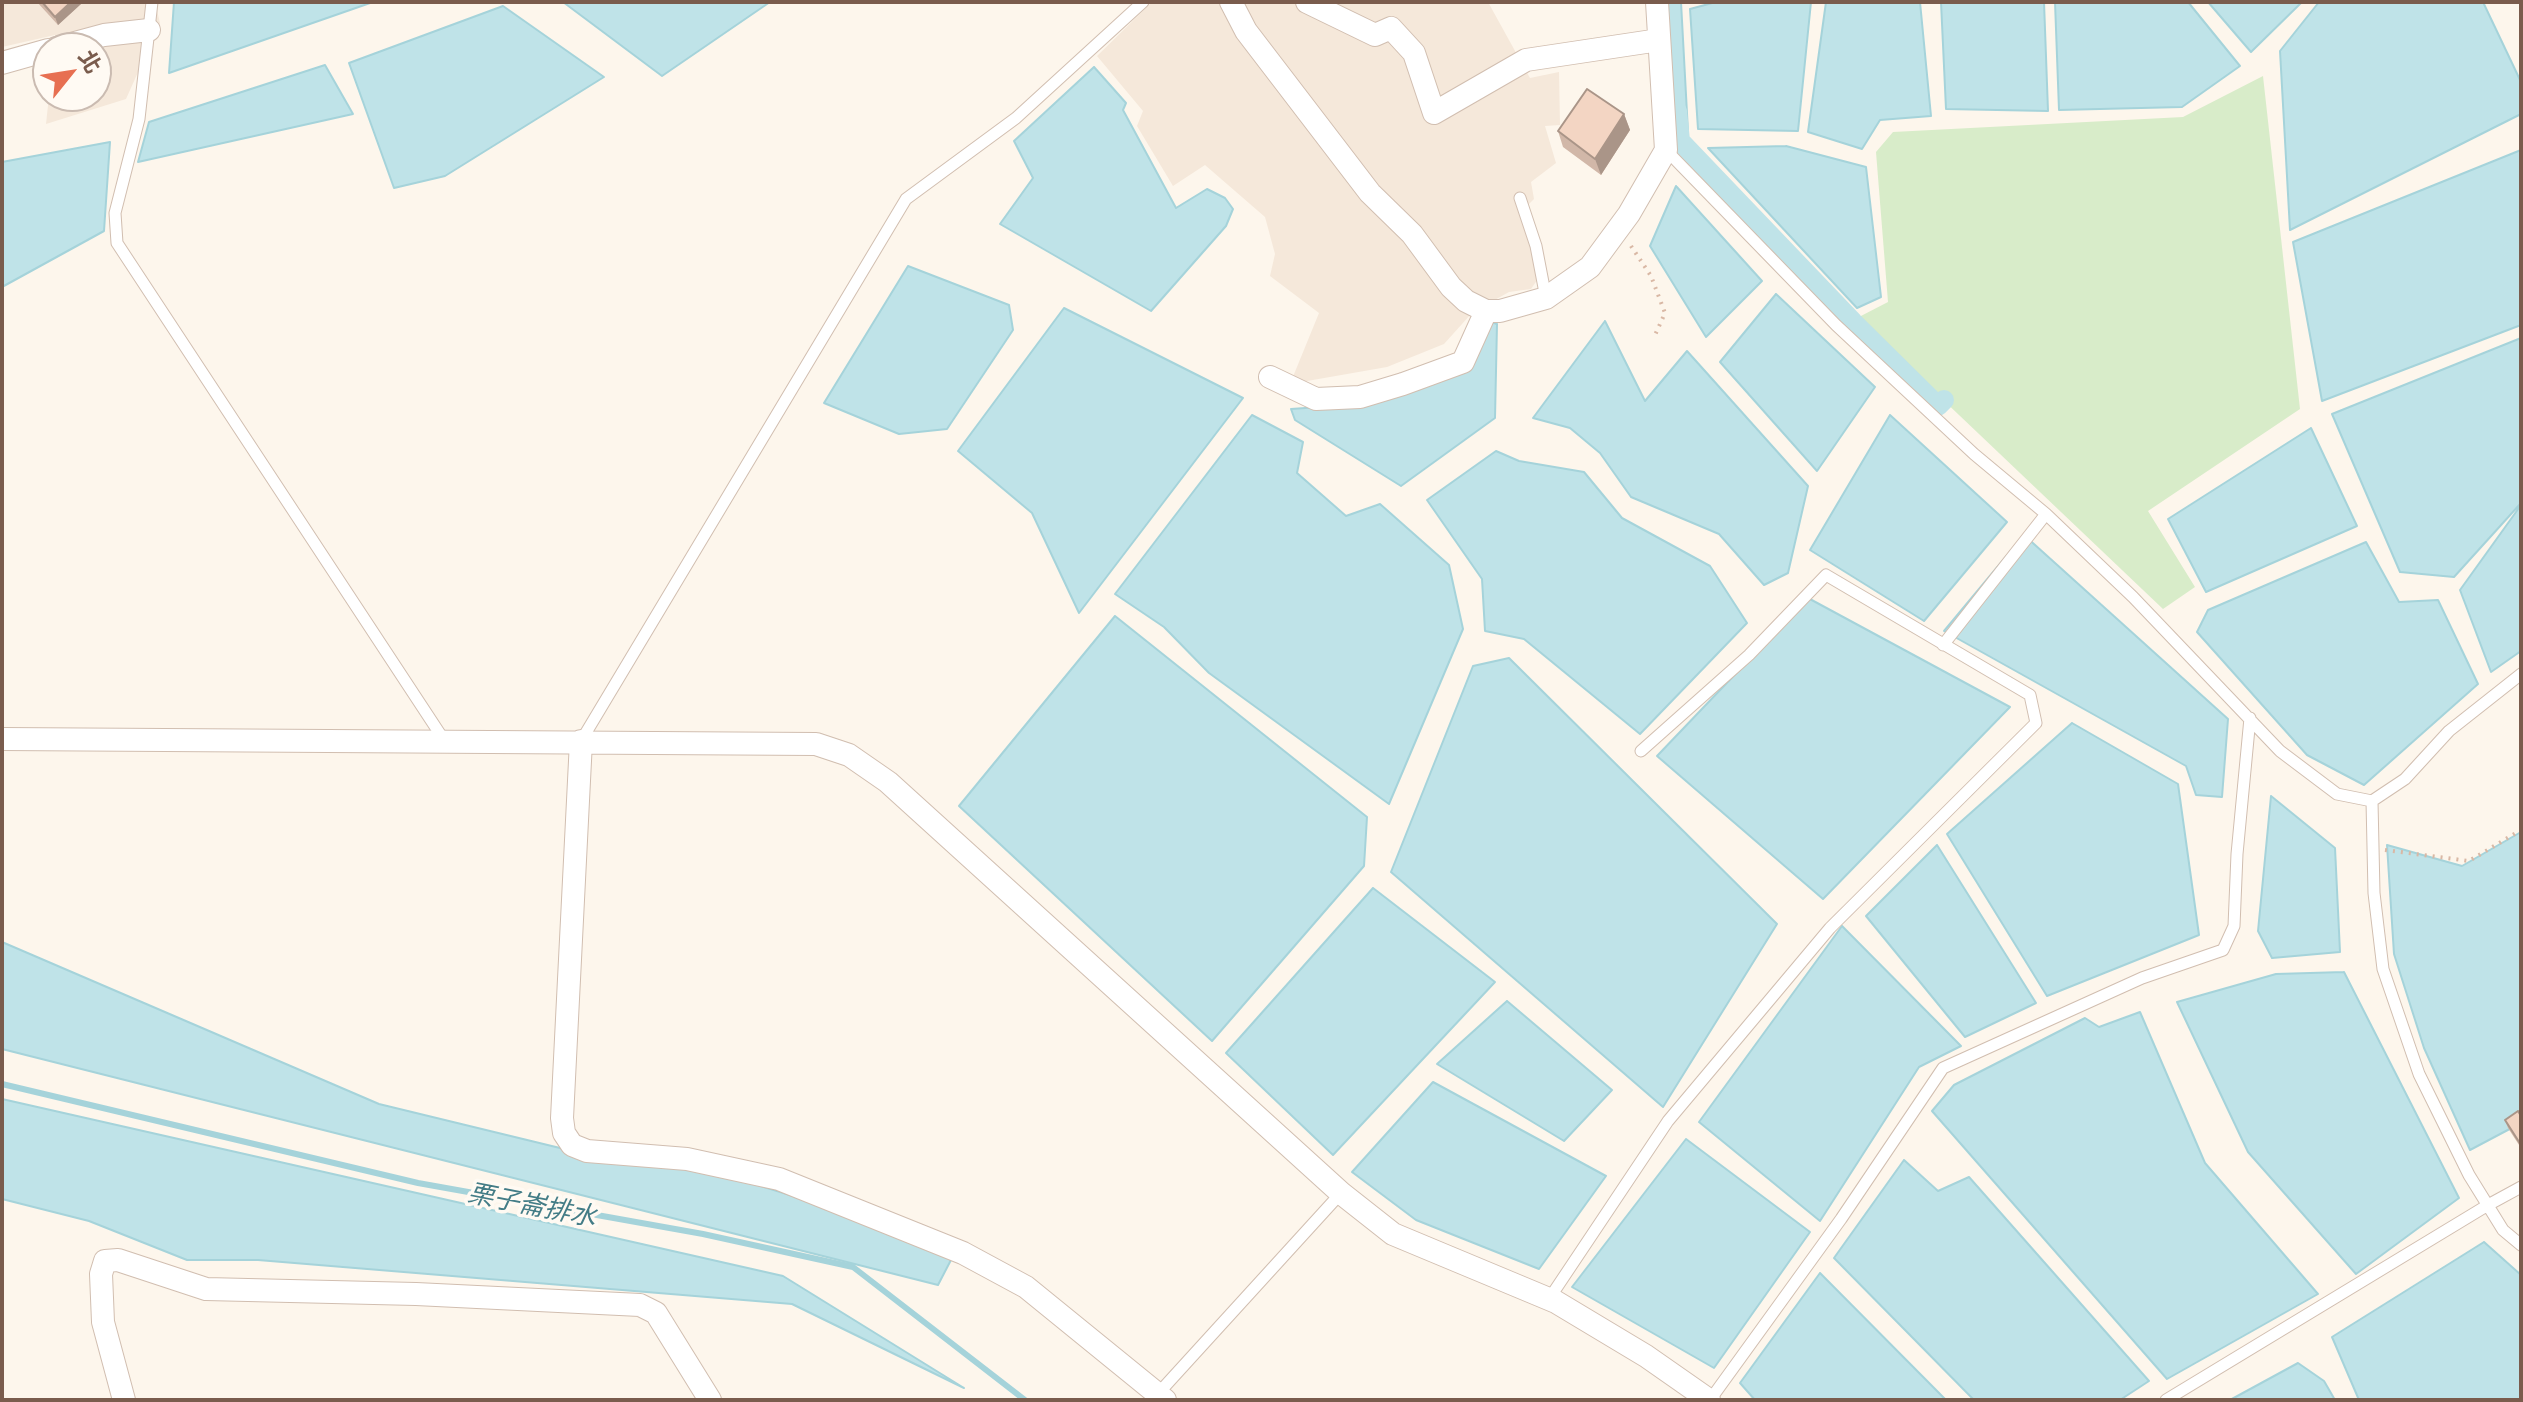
<!DOCTYPE html>
<meta charset="utf-8">
<style>
body{margin:0}
#map{position:relative;width:2523px;height:1402px;overflow:hidden;background:#fdf6ec;font-family:Barlow,"Noto Sans TC",sans-serif}
canvas{display:block}
.frame{position:absolute;inset:0;border:4px solid #7a5c4d;pointer-events:none}
.north{position:absolute;left:32px;top:32px;width:80px;height:80px;box-sizing:border-box;background:#fffaf3;border:2px solid #cabbb1;border-radius:50%;rotate:60deg;font-size:22px;font-weight:700;line-height:32px;text-align:center;color:#7a5c4d}
.north::after{content:'';display:block;margin:auto;width:28px;height:36px;background:#e76f51;clip-path:polygon(50% 0,100% 100%,50% 72%,0 100%)}
</style>
<div id="map">
<canvas width="2523" height="1402"></canvas>
<div class="frame"></div>
<div class="north">北</div>
</div>
<script>
const g = document.querySelector('canvas').getContext('2d');
g.lineJoin = 'round';
function fillPath(path, color) { g.fillStyle = color; g.fill(path, 'evenodd'); }
const toPath = rows => new Path2D(rows.map(r => 'M' + r).join(''));
function strokePath(path, color, width, dash) { g.strokeStyle = color; g.lineWidth = width; g.lineCap = dash ? 'butt' : 'round'; g.setLineDash(dash || []); g.stroke(path); }
function label(font, color, halo, rows, align = 'center') {
  g.font = font + ' Barlow,"Noto Sans TC",sans-serif'; g.lineWidth = 7; g.setLineDash([]); g.textBaseline = 'middle'; g.strokeStyle = halo; g.fillStyle = color; for (const [text, x, y, turn = 0] of rows) {
    g.save(); g.translate(x, y); g.rotate((+turn || 0) * Math.PI / 180); g.textAlign = isNaN(turn) ? turn : align; if (halo) g.strokeText(text, 0, 0); g.fillText(text, 0, 0); g.restore();
  }
}
fillPath(toPath([
 [2,2,155,2,160,23,126,99,46,124,49,96,96,96,96,48,54,48,55,35,2,47],
 [1152,2,1227,2,1471,314,1444,344,1387,367,1290,384,1319,313,1270,276,1275,254,1265,217,1205,165,1173,186,1137,126,1143,111,1097,56],
 [1235,2,1488,2,1530,78,1559,72,1560,125,1545,126,1556,163,1531,182,1534,199,1526,207,1542,273,1531,289,1509,292,1484,306,1374,191]
]), '#f5e8da');
fillPath(toPath([
 [2263,76,2300,409,2148,511,2195,587,2163,609,1857,318,1888,302,1876,152,1893,132,2183,117]
]), '#d8ecc9');
const water = toPath([
 [174,2,373,2,169,73,174,2],
 [563,2,770,2,662,76,563,2],
 [1664,2,1681,2,1688,132,1673,139,1664,2],
 [1716,2,1811,2,1798,131,1698,129,1690,9,1716,2],
 [1826,2,1920,2,1931,116,1880,120,1862,149,1808,132,1826,2],
 [1941,2,2044,2,2048,111,1946,109,1941,2],
 [2055,2,2188,2,2240,66,2182,107,2059,110,2055,2],
 [2208,2,2302,2,2251,52,2208,2],
 [2319,2,2483,2,2521,82,2521,114,2290,230,2280,51,2319,2],
 [503,6,604,77,445,176,394,188,349,63,503,6],
 [325,65,353,114,138,162,149,122,325,65],
 [1094,67,1126,103,1123,110,1176,208,1207,189,1225,198,1233,209,1226,226,1151,311,1000,224,1033,178,1014,141,1094,67],
 [110,142,104,231,2,287,2,162,110,142],
 [1786,146,1866,167,1881,297,1857,308,1708,148,1786,146],
 [2521,150,2521,325,2322,401,2293,242,2521,150],
 [1676,186,1762,281,1706,337,1650,246,1676,186],
 [908,266,1009,305,1013,330,947,429,899,434,824,403,908,266],
 [1776,294,1875,387,1817,471,1720,362,1776,294],
 [1064,308,1243,398,1079,613,1032,513,958,451,1064,308],
 [1486,320,1497,324,1495,418,1401,486,1295,420,1291,409,1334,406,1447,367,1486,320],
 [1605,321,1645,401,1687,351,1808,486,1788,573,1764,585,1719,534,1631,497,1600,453,1570,428,1533,418,1605,321],
 [2521,338,2521,503,2454,577,2400,572,2332,414,2521,338],
 [1252,415,1303,442,1297,473,1346,516,1380,504,1449,565,1463,629,1389,804,1209,673,1164,627,1115,594,1252,415],
 [1890,415,2007,522,1924,621,1810,550,1890,415],
 [2311,428,2357,526,2206,592,2168,519,2311,428],
 [1496,451,1519,461,1584,472,1622,518,1710,566,1747,623,1640,734,1524,639,1485,631,1482,579,1427,500,1496,451],
 [2521,505,2521,651,2491,672,2460,590,2521,505],
 [2024,535,2228,719,2222,797,2196,795,2186,766,1944,631,2024,535],
 [2366,542,2399,602,2438,600,2478,684,2364,785,2307,755,2197,632,2208,610,2366,542],
 [1808,598,2010,707,1823,899,1657,756,1808,598],
 [1115,616,1367,817,1364,866,1212,1041,959,806,1115,616],
 [1509,658,1777,924,1663,1107,1391,872,1473,666,1509,658],
 [2072,723,2178,784,2199,935,2047,996,1947,834,2072,723],
 [2271,796,2335,848,2340,952,2272,958,2258,931,2271,796],
 [2521,832,2521,1123,2470,1150,2424,1048,2394,954,2387,845,2462,866,2521,832],
 [1937,845,2036,1003,1965,1037,1866,916,1937,845],
 [1373,888,1495,982,1333,1155,1226,1053,1373,888],
 [1842,926,1961,1046,1919,1067,1820,1221,1699,1122,1842,926],
 [2,942,379,1104,597,1157,716,1172,825,1206,952,1258,938,1285,2,1049,2,942],
 [2344,972,2459,1198,2356,1274,2248,1152,2177,1002,2276,974,2344,972],
 [1507,1001,1612,1090,1564,1141,1437,1064,1507,1001],
 [2140,1012,2205,1163,2318,1294,2167,1379,1932,1111,1954,1085,2085,1018,2099,1027,2140,1012],
 [1433,1082,1606,1176,1539,1269,1416,1220,1352,1172,1433,1082],
 [2,1099,783,1276,964,1388,792,1304,258,1260,187,1260,89,1221,2,1199,2,1099],
 [1686,1139,1810,1232,1714,1368,1572,1287,1686,1139],
 [1904,1160,1938,1191,1969,1177,2149,1381,2120,1400,1974,1400,1834,1258,1904,1160],
 [2484,1242,2521,1275,2521,1400,2359,1400,2332,1337,2484,1242],
 [1820,1273,1946,1400,1755,1400,1740,1383,1820,1273],
 [2298,1363,2324,1381,2335,1400,2230,1400,2298,1363]
]);
fillPath(water, '#bfe3e8');
strokePath(water, '#a5d3da', 2);
strokePath(toPath([
 [2,1084,418,1183,703,1234,853,1267,1025,1400]
]), '#a5d3da', 6);
strokePath(toPath([
 [1677,111,1680,141,1853,322,1938,406,1944,400]
]), '#bfe3e8', 20);
const service = toPath([
 [152,2,139,119,115,213,117,243,444,740],
 [1666,150,1836,325,1974,454,2046,514,2133,597,2280,751,2337,794,2372,801,2374,893,2383,969,2419,1074,2469,1175,2503,1230,2521,1245],
 [1520,198,1536,246,1546,298],
 [1943,645,2046,514],
 [581,741,906,199,1016,118,1143,2],
 [2372,801,2405,779,2449,731,2521,674],
 [1549,1299,1668,1121,1830,928,2036,723,2030,695,1826,575,1749,655,1641,751],
 [1155,1397,1341,1193],
 [1710,1400,1841,1219,1943,1068,2142,978,2223,950,2234,926,2237,854,2250,718],
 [2166,1400,2488,1205,2521,1187]
]);
const minor = toPath([
 [1231,2,1246,31,1370,193,1412,234,1451,287,1466,301,1486,311,1500,311,1546,298,1590,267,1629,214,1666,150,1657,2],
 [1307,2,1375,35,1391,28,1414,53,1434,113,1526,60,1659,40],
 [56,48,104,35,149,30],
 [2,63,48,50],
 [1270,377,1316,399,1360,397,1403,384,1463,362,1486,311],
 [2,739,816,744,849,755,888,782,1341,1193,1393,1234,1556,1302,1646,1356,1709,1400],
 [581,741,562,1118,564,1133,572,1145,587,1151,687,1159,779,1179,963,1253,1026,1287,1165,1400],
 [124,1400,103,1322,101,1274,105,1261,118,1260,206,1289,416,1294,640,1305,656,1313,710,1400]
]);
strokePath(service, '#d1beb0', 13);
strokePath(minor, '#d1beb0', 24);
strokePath(toPath([
 [1631,246,1651,276,1665,313,1655,335],
 [2385,850,2469,861,2521,830]
]), '#d9b8a5', 4, [2, 6]);
strokePath(service, '#fff', 11);
strokePath(minor, '#fff', 22);
fillPath(toPath([
 [37,2,81,2,81,4,58,25],
 [1624,114,1630,130,1601,175,1563,147,1558,131],
 [2521,1116,2521,1148,2508,1128,2505,1120]
]), '#d1b7a8');
fillPath(toPath([
 [71,2,81,2,81,4,58,25,55,17],
 [1624,114,1630,130,1601,175,1595,159]
]), '#aa9588');
const building = toPath([
 [42,2,71,2,55,17,42,2],
 [1587,89,1624,114,1595,159,1558,131,1587,89],
 [2518,1111,2521,1116,2521,1145,2505,1120,2518,1111]
]);
fillPath(building, '#f3d5c3');
strokePath(building, '#aa9588', 2);
label('italic 26px', '#437c86', '#fffaf3', [
 ["栗子崙排水",532,1205,11]
]);
</script>
